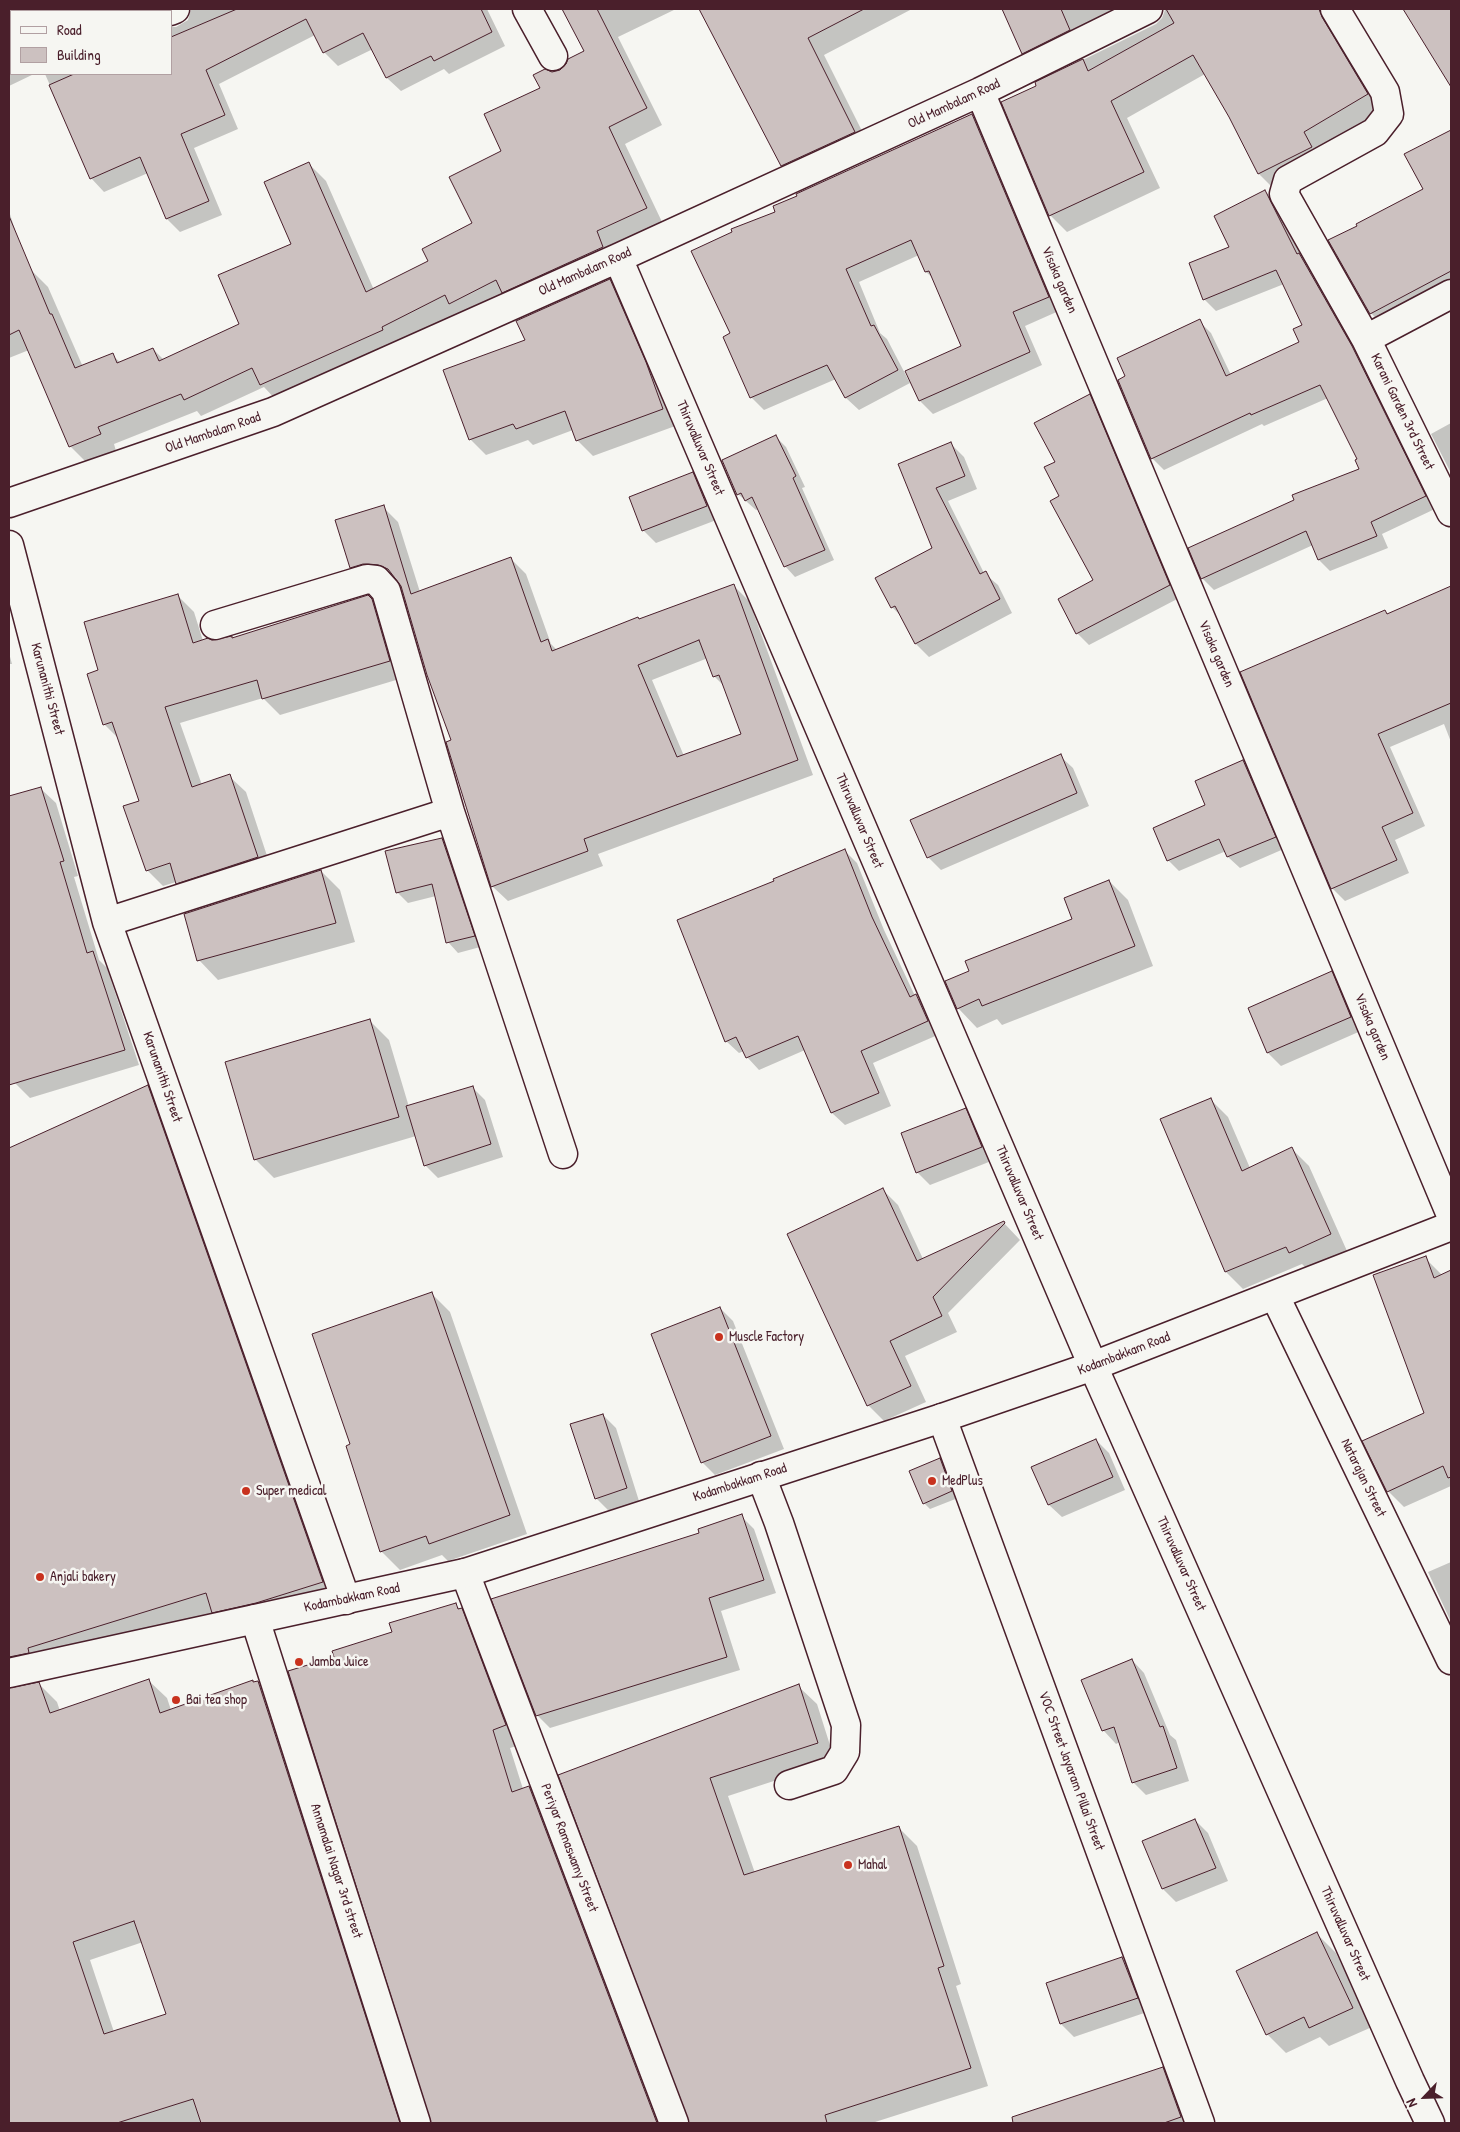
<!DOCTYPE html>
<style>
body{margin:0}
#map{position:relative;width:1460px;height:2132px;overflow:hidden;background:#f6f6f2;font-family:"Patrick Hand",sans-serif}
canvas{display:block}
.frame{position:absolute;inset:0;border:10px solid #4a1f2b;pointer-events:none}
.legend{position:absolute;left:10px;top:10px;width:162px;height:65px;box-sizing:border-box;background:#f6f6f2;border:1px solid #b1a0a2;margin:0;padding:6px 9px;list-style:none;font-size:15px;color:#4a1f2b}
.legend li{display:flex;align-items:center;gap:10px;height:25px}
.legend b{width:25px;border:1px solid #b1a0a2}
.north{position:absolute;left:1400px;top:2072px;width:50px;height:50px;-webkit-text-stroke:4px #f6f6f2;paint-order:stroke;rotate:246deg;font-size:14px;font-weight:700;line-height:20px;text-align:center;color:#4a1f2b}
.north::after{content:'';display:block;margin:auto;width:18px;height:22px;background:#4a1f2b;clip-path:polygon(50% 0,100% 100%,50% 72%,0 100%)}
</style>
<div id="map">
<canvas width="1460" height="2132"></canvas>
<div class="frame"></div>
<ul class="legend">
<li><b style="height:6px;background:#f6f6f2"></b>Road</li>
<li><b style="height:14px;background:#ccc1c0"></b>Building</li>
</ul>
<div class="north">N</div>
</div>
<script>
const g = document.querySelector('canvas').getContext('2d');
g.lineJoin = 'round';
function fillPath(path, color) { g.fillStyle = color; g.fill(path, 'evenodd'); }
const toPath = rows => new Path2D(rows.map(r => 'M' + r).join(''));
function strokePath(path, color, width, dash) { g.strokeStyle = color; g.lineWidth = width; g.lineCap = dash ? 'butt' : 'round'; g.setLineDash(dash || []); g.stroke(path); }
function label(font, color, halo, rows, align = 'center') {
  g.font = font + ' "Patrick Hand",sans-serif'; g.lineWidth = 5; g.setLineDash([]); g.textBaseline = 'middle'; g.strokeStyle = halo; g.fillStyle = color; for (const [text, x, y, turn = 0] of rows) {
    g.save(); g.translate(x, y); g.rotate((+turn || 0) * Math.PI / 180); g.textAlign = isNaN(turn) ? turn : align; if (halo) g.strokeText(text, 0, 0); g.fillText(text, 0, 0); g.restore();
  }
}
fillPath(toPath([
 [9,9,66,9,67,11,11,11,11,74,34,74,9,86],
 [191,9,487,9,505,46,449,74,444,69,401,91,387,78,373,49,338,66,324,52,315,35,219,84,238,129,194,148,222,215,180,232,167,219,148,173,104,192,91,178,45,74,171,74,171,27,176,27,188,20],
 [564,9,676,9,618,37,662,125,625,144,663,224,467,320,460,313,277,401,264,387,201,416,197,411,114,444,116,451,87,463,70,446,29,350,9,358,9,272,18,268,31,270,48,287,83,367,112,355,121,363,153,349,164,360,241,325,293,245,309,164,326,181,374,290,429,262,474,224,503,151,541,88,552,73,561,71,585,52],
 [700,9,912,9,824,55,871,149,799,182,782,165],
 [1002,9,1332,9,1384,111,1275,190,1259,174,1230,116,1205,74,1127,118,1160,188,1067,232,1050,215,1036,83,1156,24,1162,18,1165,10,1158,11,1040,70,1023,53],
 [1404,9,1451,9,1451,85],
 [972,115,985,128,1061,310,1025,326,1042,365,933,414,920,401,963,346,935,280,926,272,919,255,859,282,880,333,887,339,910,383,859,410,846,398,836,379,764,410,751,397,732,334,777,212],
 [1451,132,1451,291,1384,327,1371,313,1359,227,1424,190,1406,155],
 [1265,191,1277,203,1306,261,1311,266,1364,359,1437,508,1382,534,1388,548,1330,571,1319,560,1313,545,1214,590,1202,578,1361,470,1358,460,1328,398,1264,426,1262,424,1164,470,1152,458,1127,376,1199,321,1211,333,1231,375,1301,342,1304,325,1284,284,1216,311,1204,299,1231,248],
 [9,211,15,230,9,232],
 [610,280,626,296,678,425,593,456,577,440,573,430,533,445,528,440,486,455,470,439,445,371,527,341],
 [1089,395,1102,408,1181,597,1089,645,1077,633,1095,580,1061,496,1056,462],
 [1451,423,1451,473,1431,434],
 [775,436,786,447,805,487,802,488,834,560,795,577,785,566,759,509,756,510,738,494],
 [951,444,964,457,977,489,948,501,984,573,998,585,1012,613,929,657,916,644,903,618,892,607,933,549,900,465],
 [693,474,706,487,719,519,656,543,643,530],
 [383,507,398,522,420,592,510,558,526,574,551,644,557,650,734,586,749,601,813,775,598,854,603,866,508,901,492,886,453,741,428,675,399,582,394,579,379,579,366,583,351,567],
 [708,658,714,676,724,686,742,734,684,756,652,680],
 [1451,587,1451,742,1444,724,1390,747,1425,826,1395,840,1409,873,1345,901,1332,888,1242,673,1385,611,1389,615],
 [178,596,194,612,203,641,212,642,233,639,368,596,388,617,406,677,280,715,263,698,180,723,202,785,229,776,246,792,273,874,193,899,176,882,163,886,147,870,140,802,119,739,104,724,100,671],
 [9,653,12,664,9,664],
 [1060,756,1073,768,1089,806,941,870,928,857],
 [1243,762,1254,773,1286,848,1240,868,1228,857,1226,851,1179,871,1168,860,1207,806],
 [40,788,56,803,78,876,74,877,99,960,107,968,139,1065,30,1098,15,1083,9,1064,9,798],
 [442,839,452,849,484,946,458,953,448,942,436,896,408,903,397,892],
 [844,850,857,863,884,930,915,996,929,1008,940,1034,873,1063,891,1106,845,1125,832,1113,805,1050,759,1070,747,1057,744,1051,739,1053,726,1041,776,882],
 [321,871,340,890,355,942,218,980,199,960],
 [1109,881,1128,900,1153,966,1002,1025,997,1019,977,1028,958,1008,970,972,1074,919],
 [1332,973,1344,986,1363,1030,1281,1066,1268,1053,1249,1009],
 [370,1021,389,1040,409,1107,472,1087,485,1100,503,1157,438,1178,425,1165,416,1136,274,1178,255,1159],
 [148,1087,166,1105,341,1600,231,1630,214,1613,165,1628,12,1686,12,1690,39,1684,57,1702,60,1711,148,1680,167,1698,171,1710,258,1682,276,1700,411,2123,9,2123,9,1149],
 [143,1942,168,2015,114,2032,90,1960],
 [1211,1100,1228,1117,1250,1168,1292,1149,1309,1166,1347,1251,1307,1269,1302,1264,1243,1289,1226,1272],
 [965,1110,978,1123,994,1160,930,1185,917,1172],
 [883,1190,898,1205,923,1259,1003,1222,1020,1240,948,1313,957,1332,905,1356,926,1402,884,1421,868,1405],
 [1425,1258,1442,1275,1451,1271,1451,1486,1404,1507,1388,1491,1425,1413],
 [431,1293,450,1312,527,1534,448,1561,442,1555,400,1570,381,1551,352,1445],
 [720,1308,733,1321,784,1449,715,1475,702,1462],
 [603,1415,616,1428,639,1501,609,1511,596,1498],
 [1096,1440,1109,1453,1125,1490,1062,1517,1049,1505],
 [940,1460,946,1466,958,1498,930,1509,924,1503],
 [741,1516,754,1529,776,1593,721,1611,740,1670,550,1728,537,1715,701,1534],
 [1451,1562,1451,1622,1428,1572],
 [456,1605,479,1628,523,1744,510,1748,523,1789,529,1787,547,1805,668,2123,432,2123,336,1658],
 [1132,1660,1144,1673,1170,1735,1176,1740,1189,1781,1146,1795,1133,1782,1120,1742,1116,1744,1104,1731,1083,1680],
 [798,1686,817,1704,835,1761,728,1796,755,1873,899,1828,917,1846,961,1984,956,1986,988,2086,872,2123,690,2123,690,2117,560,1776],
 [1195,1820,1208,1833,1228,1881,1176,1902,1163,1889,1144,1842],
 [1317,1934,1336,1953,1372,2027,1329,2046,1320,2037,1286,2053,1267,2034],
 [1122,1958,1135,1971,1150,2011,1074,2037,1061,2024],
 [1163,2068,1176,2081,1191,2123,1016,2123]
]), '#0003');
const building = toPath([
 [237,9,481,9,492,32,434,61,431,56,386,78,363,33,323,53,306,19,206,70,225,115,181,134,209,201,166,219,140,157,90,179,49,85,74,74,171,74,171,37,237,9],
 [562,9,597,9,647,108,609,127,647,208,597,231,603,247,502,293,496,280,449,304,445,295,382,327,383,330,260,385,252,368,184,400,181,394,98,427,101,434,69,447,19,330,9,335,9,216,50,314,52,314,75,368,113,353,117,363,153,348,159,361,239,324,218,275,291,244,264,182,309,162,366,292,428,261,422,249,472,223,449,177,501,151,484,114,540,88,533,75,545,69,552,72,560,70,566,64,568,59,584,51,562,9],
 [699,9,864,9,808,38,855,132,781,166,699,9],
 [1002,9,1061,9,1070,30,1022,54,1002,9],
 [1166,9,1319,9,1322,17,1368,94,1304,132,1312,147,1258,174,1229,117,1193,55,1111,101,1144,172,1049,216,1001,102,1036,86,1035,82,1083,59,1088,71,1174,23,1166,9],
 [1403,9,1451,9,1451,87,1403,9],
 [972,114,1049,297,1013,312,1030,352,919,401,905,371,961,346,929,271,925,272,911,240,846,269,871,326,874,325,898,370,845,398,827,365,750,398,723,337,730,333,691,251,732,232,731,229,775,212,773,206,797,196,796,194,972,114],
 [1451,130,1451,271,1370,314,1328,240,1357,226,1356,224,1423,189,1404,154,1451,130],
 [1265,190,1297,254,1299,253,1352,346,1426,496,1371,522,1377,536,1318,560,1306,531,1201,579,1188,548,1294,500,1292,495,1359,469,1355,460,1357,459,1320,385,1251,415,1250,413,1151,459,1118,380,1125,376,1117,358,1200,319,1226,376,1299,342,1293,329,1302,325,1276,270,1203,300,1189,263,1229,247,1214,216,1265,190],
 [610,279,646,362,663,409,576,441,565,411,516,429,513,424,469,440,443,370,525,340,516,321,610,279],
 [1090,394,1170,585,1076,634,1058,599,1093,580,1050,501,1059,496,1044,467,1055,462,1034,423,1090,394],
 [776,435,796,476,793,478,825,550,784,567,752,497,745,501,741,493,737,495,722,460,776,435],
 [951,442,965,476,936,488,980,574,986,571,1000,599,915,644,895,606,891,608,875,578,932,548,898,464,951,442],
 [693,472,707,506,642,531,629,497,693,472],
 [384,505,411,594,511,557,541,642,548,639,552,651,638,617,639,619,734,584,798,760,584,839,588,851,491,887,446,742,451,740,427,675,401,586,388,569,378,565,363,564,350,568,335,520,384,505],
 [699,640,713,677,719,675,741,734,677,757,638,665,699,640],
 [1451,586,1451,703,1378,734,1413,813,1382,827,1397,860,1331,889,1240,672,1385,610,1387,614,1451,586],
 [178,594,193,643,208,638,212,640,232,636,232,638,368,595,372,599,390,661,262,699,257,680,165,707,192,787,230,774,258,857,176,884,170,863,146,871,123,806,139,801,112,722,103,725,87,674,98,670,84,622,178,594],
 [1061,754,1077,793,927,858,910,820,1061,754],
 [1243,760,1276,837,1227,857,1219,839,1167,861,1153,828,1205,805,1195,781,1243,760],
 [41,787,64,861,60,862,87,953,93,951,125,1050,9,1085,9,796,41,787],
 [442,838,475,936,446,943,432,884,396,893,385,851,442,838],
 [845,849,872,917,910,997,916,994,928,1021,861,1051,879,1093,831,1113,798,1036,746,1058,736,1037,725,1042,677,920,774,881,773,879,845,849],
 [321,870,336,923,197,961,184,914,321,870],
 [1109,880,1135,946,982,1006,979,999,957,1009,945,981,969,971,965,961,1072,919,1064,898,1109,880],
 [1332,971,1351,1017,1267,1053,1248,1008,1332,971],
 [370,1019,399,1117,254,1160,225,1062,370,1019],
 [148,1085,323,1582,256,1603,212,1613,206,1593,28,1648,29,1653,9,1657,9,1148,148,1085],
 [473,1086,491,1144,424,1166,406,1106,473,1086],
 [1211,1098,1242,1171,1292,1147,1331,1234,1289,1253,1286,1247,1225,1272,1160,1119,1211,1098],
 [966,1108,982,1147,916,1173,901,1133,966,1108],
 [883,1188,917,1261,1004,1221,1005,1223,933,1297,942,1316,890,1341,911,1386,867,1406,787,1234,883,1188],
 [1426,1256,1434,1278,1451,1270,1451,1477,1448,1478,1443,1466,1387,1492,1362,1441,1424,1413,1373,1275,1426,1256],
 [432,1292,510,1515,429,1544,426,1536,380,1552,346,1446,350,1444,312,1334,432,1292],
 [720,1307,771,1436,701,1463,651,1334,720,1307],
 [603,1414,627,1488,595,1499,570,1424,603,1414],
 [1096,1439,1113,1477,1048,1505,1031,1467,1096,1439],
 [940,1458,952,1491,923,1504,909,1471,940,1458],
 [742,1514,764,1580,709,1598,727,1657,536,1716,491,1599,699,1533,698,1529,742,1514],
 [456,1603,458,1609,462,1608,506,1725,493,1730,512,1792,529,1786,657,2123,431,2123,288,1671,334,1657,332,1651,392,1632,389,1623,456,1603],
 [1132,1659,1160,1727,1163,1726,1177,1768,1132,1783,1114,1727,1102,1731,1081,1680,1132,1659],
 [149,1679,160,1713,253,1680,253,1682,258,1681,400,2123,201,2123,193,2099,117,2123,9,2123,9,1688,39,1682,50,1713,149,1679],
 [134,1921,166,2014,104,2034,73,1942,134,1921],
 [799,1684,818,1743,710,1778,744,1875,899,1826,944,1966,938,1968,971,2068,825,2115,827,2123,689,2123,558,1775,799,1684],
 [1195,1819,1216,1868,1162,1889,1142,1841,1195,1819],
 [1317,1932,1353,2008,1309,2028,1304,2017,1266,2035,1236,1971,1317,1932],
 [1122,1957,1138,1998,1060,2024,1046,1983,1122,1957],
 [1163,2067,1181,2117,1164,2123,1013,2123,1012,2117,1163,2067]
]);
fillPath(building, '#ccc1c0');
strokePath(building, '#4a1f2b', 1);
const minor = toPath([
 [77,9,79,11],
 [527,9,553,56],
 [1335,9,1385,92,1389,114,1375,132,1288,180,1284,194,1366,339,1451,512],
 [170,11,175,9],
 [980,92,1451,1215],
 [618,258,1093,1366,1410,2081,1430,2123],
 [1366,339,1451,294],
 [9,503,273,412,618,258,980,92,1148,9],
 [9,545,107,922,346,1600],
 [215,625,367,579,376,580,386,591,450,812,563,1154],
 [107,922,450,812],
 [1275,1296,1451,1660],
 [942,1418,1200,2123],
 [761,1476,779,1523,846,1725,845,1752,834,1770,789,1785],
 [465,1573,674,2123],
 [255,1619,416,2123]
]);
const major = toPath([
 [9,1673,465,1573,942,1418,1093,1366,1451,1226]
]);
strokePath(minor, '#4a1f2b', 31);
strokePath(major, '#4a1f2b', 31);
strokePath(minor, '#f6f6f2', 28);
strokePath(major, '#f6f6f2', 28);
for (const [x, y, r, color] of [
 [719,1337,5,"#c8321e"],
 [932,1481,5,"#c8321e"],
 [246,1491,5,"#c8321e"],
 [40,1577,5,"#c8321e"],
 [299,1662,5,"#c8321e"],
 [176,1700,5,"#c8321e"],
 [848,1865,5,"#c8321e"]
]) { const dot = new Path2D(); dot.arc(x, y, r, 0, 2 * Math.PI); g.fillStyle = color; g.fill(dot); strokePath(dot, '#f6f6f2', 2); }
label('14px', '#4a1f2b', '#f6f6f2', [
 ["Old Mambalam Road",954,104,-25],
 ["Old Mambalam Road",585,272,-24],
 ["Visaka garden",1059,280,67],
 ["Karani Garden 3rd Street",1402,412,64],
 ["Old Mambalam Road",213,433,-19],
 ["Thiruvalluvar Street",700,448,67],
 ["Visaka garden",1216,654,67],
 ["Karunanithi Street",47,689,75],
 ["Thiruvalluvar Street",859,821,67],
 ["Visaka garden",1372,1027,67],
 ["Karunanithi Street",162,1077,71],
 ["Thiruvalluvar Street",1019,1193,67],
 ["Kodambakkam Road",1124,1354,-21],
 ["Natarajan Street",1363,1478,64],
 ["Kodambakkam Road",740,1483,-18],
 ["Thiruvalluvar Street",1181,1564,66],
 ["Kodambakkam Road",352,1598,-12],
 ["VOC Street Jayaram Pillai Street",1071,1771,70],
 ["Periyar Ramaswamy Street",569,1848,69],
 ["Annamalai Nagar 3rd street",336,1871,72],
 ["Thiruvalluvar Street",1345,1934,66]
]);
label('14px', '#4a1f2b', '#f6f6f2', [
 ["Muscle Factory",729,1337],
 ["MedPlus",942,1481],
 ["Super medical",256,1491],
 ["Anjali bakery",50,1577],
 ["Jamba Juice",309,1662],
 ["Bai tea shop",186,1700],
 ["Mahal",858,1865]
], 'left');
</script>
